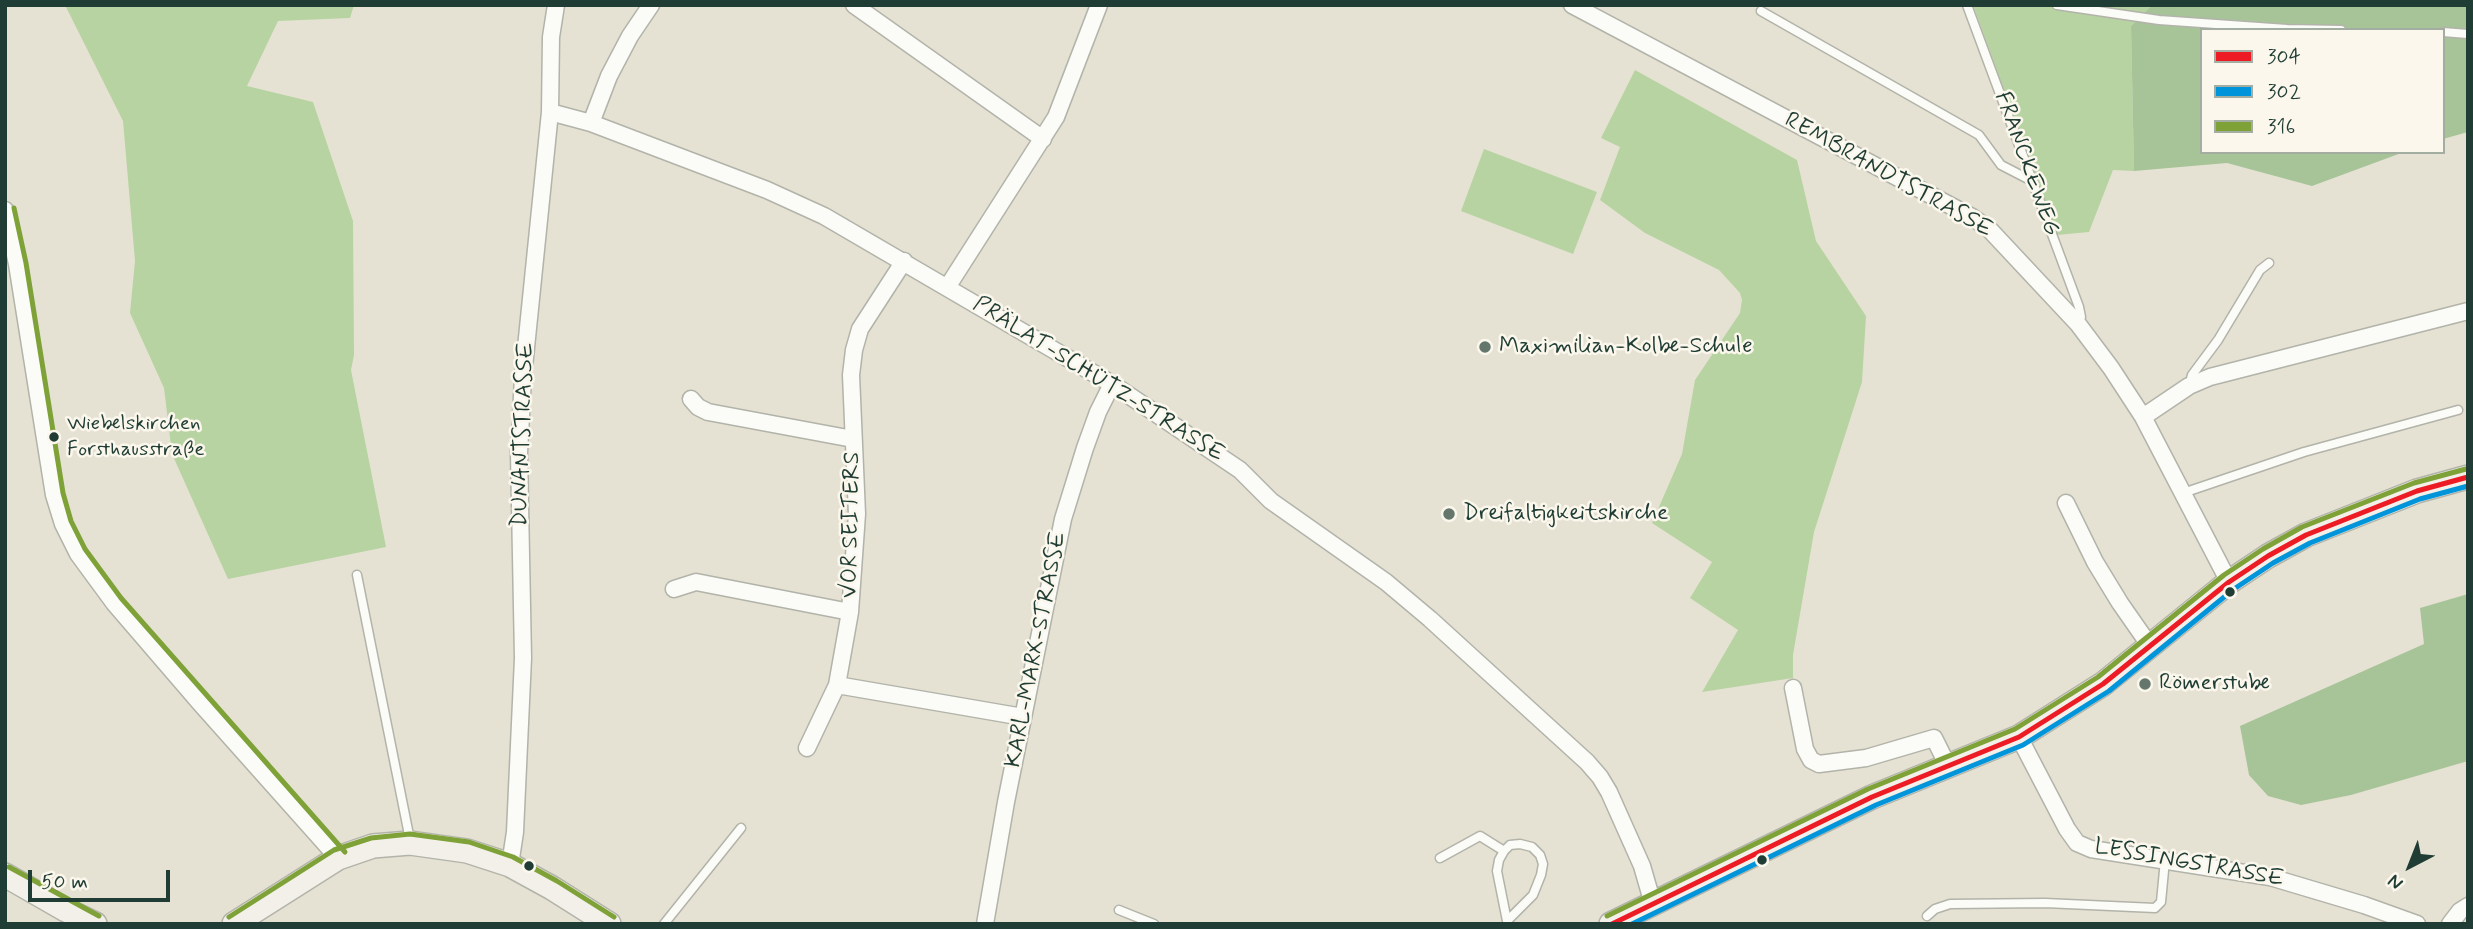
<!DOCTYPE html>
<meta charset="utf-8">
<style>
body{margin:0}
#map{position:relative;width:2473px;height:929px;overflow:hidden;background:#e6e2d3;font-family:Mynerve,sans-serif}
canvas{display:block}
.frame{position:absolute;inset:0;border:7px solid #1f3d34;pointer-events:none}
.legend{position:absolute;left:2200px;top:28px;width:245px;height:126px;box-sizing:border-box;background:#fbf7ec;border:2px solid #a3ada2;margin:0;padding:9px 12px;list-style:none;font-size:21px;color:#1f3d34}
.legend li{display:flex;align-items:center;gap:14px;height:35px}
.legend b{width:35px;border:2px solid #a3ada2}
.north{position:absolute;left:2375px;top:831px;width:70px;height:70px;-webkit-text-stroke:5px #fbf7ec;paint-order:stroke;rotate:222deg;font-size:19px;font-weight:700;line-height:28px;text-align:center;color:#1f3d34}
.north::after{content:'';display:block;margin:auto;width:24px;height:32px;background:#1f3d34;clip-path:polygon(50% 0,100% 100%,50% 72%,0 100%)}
.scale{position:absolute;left:28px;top:870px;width:142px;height:32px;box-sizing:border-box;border:4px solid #1f3d34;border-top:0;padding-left:9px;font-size:21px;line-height:24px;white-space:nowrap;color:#1f3d34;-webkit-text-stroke:5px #fbf7ec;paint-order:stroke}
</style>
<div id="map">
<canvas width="2473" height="929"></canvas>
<div class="frame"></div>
<ul class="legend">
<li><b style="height:9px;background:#ed1c24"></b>304</li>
<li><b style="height:9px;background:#0095da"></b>302</li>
<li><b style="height:9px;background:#7ea238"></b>316</li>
</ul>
<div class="north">N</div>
<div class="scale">50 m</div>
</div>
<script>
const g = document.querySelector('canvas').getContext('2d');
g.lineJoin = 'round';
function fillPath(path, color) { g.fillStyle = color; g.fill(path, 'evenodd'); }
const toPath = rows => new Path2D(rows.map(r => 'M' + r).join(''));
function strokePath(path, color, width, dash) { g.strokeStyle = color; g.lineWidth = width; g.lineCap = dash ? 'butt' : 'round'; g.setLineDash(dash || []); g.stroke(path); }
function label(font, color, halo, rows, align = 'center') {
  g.font = font + ' Mynerve,sans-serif'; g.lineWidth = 5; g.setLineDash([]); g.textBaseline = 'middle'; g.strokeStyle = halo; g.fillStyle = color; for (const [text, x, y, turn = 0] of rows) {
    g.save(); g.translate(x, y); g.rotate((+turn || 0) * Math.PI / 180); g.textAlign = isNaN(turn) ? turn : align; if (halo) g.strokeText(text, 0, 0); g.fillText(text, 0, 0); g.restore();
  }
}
fillPath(toPath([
 [65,5,354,5,350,18,278,21,247,86,313,102,353,221,354,355,351,370,386,547,228,579,172,454,164,388,130,313,135,261,123,121],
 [1973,5,2152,5,2131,26,2134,171,2113,170,2089,232,2057,235],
 [1635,70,1797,160,1816,241,1866,316,1862,382,1814,532,1793,655,1793,678,1702,692,1738,630,1690,598,1712,562,1652,523,1682,454,1695,380,1740,313,1742,300,1740,293,1719,270,1645,233,1600,200,1620,147,1601,138],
 [1484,149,1597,192,1573,254,1461,211]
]), '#b7d3a2');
fillPath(toPath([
 [2152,5,2468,5,2468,132,2443,139,2443,30,2202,30,2202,152,2404,152,2312,186,2227,163,2134,171,2131,26],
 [2468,594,2468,761,2351,795,2301,805,2268,796,2249,775,2240,726,2424,644,2420,608]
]), '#a7c499');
const lane = toPath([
 [1967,5,2079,307,2081,317,2078,324],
 [2057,5,2159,20,2287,29,2341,30],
 [1761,11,1979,135,2001,165,2032,181],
 [2443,32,2468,34],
 [2189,386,2192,375,2218,340,2260,270,2269,263],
 [2183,493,2304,452,2458,410],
 [357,575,410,840],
 [1520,844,1532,847,1540,855,1543,864,1541,875,1533,895,1507,921,1497,871,1499,860,1504,851,1510,845,1520,844],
 [1440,858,1480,836,1504,851],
 [1119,910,1154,924],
 [1927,916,1935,909,1950,904,2045,903,2155,908,2161,902,2165,860],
 [664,924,741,828]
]);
const street = toPath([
 [854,5,1043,139],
 [1572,5,1972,217,1990,230,2078,324,2111,368,2143,417,2229,582],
 [550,112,591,123,767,190,824,216,1112,384,1240,470,1271,501,1386,582,1430,619,1587,762,1600,777,1609,792,1642,866,1653,904],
 [591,123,609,76,630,36,651,5],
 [5,210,17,264,54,495,63,524,78,554,114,603,200,703,338,858],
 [948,286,1056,117,1099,5],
 [691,399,698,407,708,412,853,439],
 [2143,417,2189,386,2210,377,2468,311],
 [2066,503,2095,562,2120,603,2150,646],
 [674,589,696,582,850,612],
 [837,685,1023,717],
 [1793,688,1805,749,1811,760,1819,764,1866,758,1934,738,1948,766],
 [2019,737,2067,829,2077,843,2091,849,2270,877,2364,905,2417,924],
 [807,748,837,685,850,612,857,514,851,375,854,350,860,329,904,261],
 [510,865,515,832,523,658,519,453,523,377,550,112,551,37,556,5],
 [985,924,1006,802,1063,519,1085,448,1098,412,1112,384],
 [2450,924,2460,911,2468,906]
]);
const secondary = toPath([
 [5,875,66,910,95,924],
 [234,924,338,858,373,846,410,843,467,851,510,865,552,888,609,924],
 [1611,924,1872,797,2019,737,2103,684,2229,582,2268,556,2306,535,2417,491,2468,477]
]);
strokePath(lane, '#b2b3a9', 11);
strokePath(street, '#b2b3a9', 19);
strokePath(secondary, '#b2b3a9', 26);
strokePath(lane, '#fbfbf8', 8);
strokePath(street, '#fbfbf8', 16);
strokePath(secondary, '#f3f0ea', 23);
strokePath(toPath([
 [1612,924,1872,797,2019,737,2103,684,2229,582,2268,556,2306,535,2417,491,2468,477]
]), '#ed1c24', 5);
strokePath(toPath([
 [1632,924,1876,805,2023,745,2109,691,2234,589,2273,563,2310,543,2420,499,2468,486]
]), '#0095da', 5);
strokePath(toPath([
 [14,208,26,263,63,493,71,521,85,549,121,598,345,852],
 [9,867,99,916],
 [1607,916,1868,789,2015,729,2098,677,2224,575,2263,549,2302,527,2414,483,2466,469],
 [229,917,334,850,371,838,410,834,469,842,513,857,557,881,614,917]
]), '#7ea238', 5);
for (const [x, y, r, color] of [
 [1485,347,7,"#65776c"],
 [54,437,6,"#1f3d34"],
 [1449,514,7,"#65776c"],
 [2230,592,6,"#1f3d34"],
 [2145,684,7,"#65776c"],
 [1762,860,6,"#1f3d34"],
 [529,866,6,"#1f3d34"]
]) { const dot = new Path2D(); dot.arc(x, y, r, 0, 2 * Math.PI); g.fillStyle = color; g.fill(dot); strokePath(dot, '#fbf7ec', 2.5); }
label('21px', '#1f3d34', '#fbf7ec', [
 ["Wiebelskirchen",67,425],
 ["Forsthausstraße",67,451]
], 'left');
label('23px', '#1f3d34', '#fbf7ec', [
 ["FRANCKEWEG",2026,164,70],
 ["REMBRANDTSTRASSE",1888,176,29],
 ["PRÄLAT-SCHÜTZ-STRASSE",1098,380,32],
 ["DUNANTSTRASSE",524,435,-88],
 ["VOR SEITERS",852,525,-89],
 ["KARL-MARX-STRASSE",1037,650,-79],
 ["LESSINGSTRASSE",2189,864,10]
]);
label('23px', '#1f3d34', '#fbf7ec', [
 ["Maximilian-Kolbe-Schule",1499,347],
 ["Dreifaltigkeitskirche",1463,514],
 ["Römerstube",2159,684]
], 'left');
</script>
